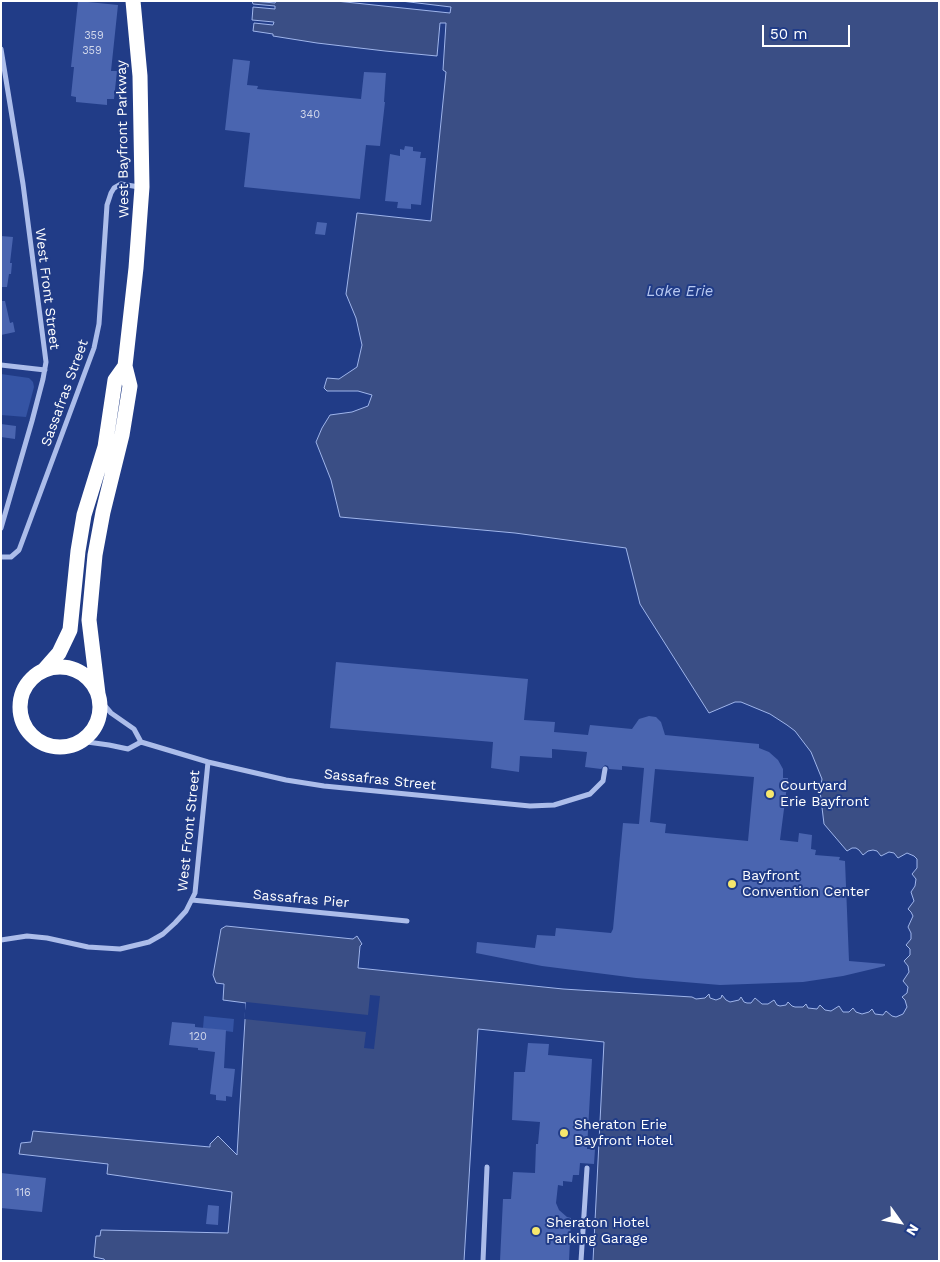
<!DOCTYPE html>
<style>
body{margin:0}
#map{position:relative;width:940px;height:1262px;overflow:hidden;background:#213c87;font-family:"Work Sans",sans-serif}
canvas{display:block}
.frame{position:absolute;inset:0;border:2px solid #fff;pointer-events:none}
.north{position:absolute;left:875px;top:1197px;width:50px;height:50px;-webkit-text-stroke:4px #213c87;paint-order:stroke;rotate:122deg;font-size:14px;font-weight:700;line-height:20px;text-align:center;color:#fff}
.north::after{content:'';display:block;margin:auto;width:18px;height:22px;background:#fff;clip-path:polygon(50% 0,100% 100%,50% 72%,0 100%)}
.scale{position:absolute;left:762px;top:25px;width:88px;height:22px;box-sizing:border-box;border:2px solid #fff;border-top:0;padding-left:6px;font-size:15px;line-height:18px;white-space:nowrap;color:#fff;-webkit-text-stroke:4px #213c87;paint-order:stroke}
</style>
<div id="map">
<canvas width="940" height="1262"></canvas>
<div class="frame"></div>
<div class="north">N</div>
<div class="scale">50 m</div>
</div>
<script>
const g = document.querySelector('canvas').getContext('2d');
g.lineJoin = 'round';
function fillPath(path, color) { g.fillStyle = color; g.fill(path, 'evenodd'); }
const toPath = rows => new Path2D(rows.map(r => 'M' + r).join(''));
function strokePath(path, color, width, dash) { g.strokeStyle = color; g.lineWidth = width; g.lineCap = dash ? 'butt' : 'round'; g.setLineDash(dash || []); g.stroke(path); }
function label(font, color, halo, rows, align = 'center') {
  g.font = font + ' "Work Sans",sans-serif'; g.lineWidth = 4; g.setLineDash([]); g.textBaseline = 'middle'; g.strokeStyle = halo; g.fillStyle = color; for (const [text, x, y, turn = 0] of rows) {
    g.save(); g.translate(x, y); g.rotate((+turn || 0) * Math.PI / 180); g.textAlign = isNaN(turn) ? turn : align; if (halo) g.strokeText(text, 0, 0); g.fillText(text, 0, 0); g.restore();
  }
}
fillPath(toPath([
 [1,374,29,378,33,382,34,387,26,417,1,415],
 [204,1016,234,1019,233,1032,203,1028]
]), '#3554a4');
const water = toPath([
 [252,1,275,3,276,1,336,1,450,13,451,7,401,1,939,1,939,1261,593,1261,604,1042,478,1029,464,1261,105,1261,104,1259,94,1257,96,1236,100,1236,101,1230,228,1233,232,1192,107,1174,108,1164,19,1154,21,1143,31,1142,33,1131,210,1147,210,1144,218,1136,237,1155,246,1003,223,1000,224,984,216,983,213,975,221,929,226,926,353,939,357,936,362,944,360,946,358,968,563,989,692,997,696,999,705,998,709,994,710,998,716,1000,721,998,722,995,726,1000,730,1002,739,1000,741,997,744,1002,747,1003,751,1003,755,998,762,1004,768,1004,774,1000,777,1005,780,1006,786,1005,788,1002,792,1006,795,1007,803,1007,806,1004,808,1008,817,1009,820,1005,825,1010,831,1011,839,1006,843,1012,849,1012,853,1008,856,1012,862,1014,869,1012,872,1009,875,1014,883,1015,886,1011,892,1016,896,1017,903,1014,907,1007,905,1000,902,997,907,993,908,987,903,981,909,972,908,966,904,961,910,955,910,949,906,945,911,939,911,933,908,927,913,916,911,912,908,909,914,901,911,892,915,886,916,879,912,874,917,868,917,859,914,856,907,853,898,858,894,853,889,852,881,856,877,851,873,850,868,851,863,855,859,850,856,848,852,848,847,851,824,824,820,791,822,779,811,752,795,731,787,725,770,714,741,702,735,702,709,713,640,604,626,548,515,533,340,517,331,480,316,442,322,428,330,415,352,412,368,406,372,395,358,391,327,391,324,388,327,378,339,379,357,367,362,345,356,318,346,294,357,213,431,221,446,72,443,70,446,23,440,23,437,56,385,51,317,43,273,36,273,34,253,31,254,23,273,25,274,22,252,20,253,7,275,9,275,6,253,4,252,1]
]);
fillPath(water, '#3a4e85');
strokePath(water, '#9fb5eb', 1);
fillPath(toPath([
 [370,995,380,996,374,1049,364,1048,366,1032,244,1019,246,1002,368,1015]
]), '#213c87');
fillPath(toPath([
 [78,1,118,5,111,71,117,71,114,99,107,99,107,105,76,102,76,97,71,96,74,67,71,67],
 [233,59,250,61,247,85,258,86,257,89,361,99,364,72,386,73,384,102,385,102,380,146,366,145,360,199,244,187,250,133,225,130],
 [405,146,413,147,413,151,421,152,420,158,426,158,421,205,411,204,411,209,397,208,398,202,385,201,390,154,400,156,400,149,404,150],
 [317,222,327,223,325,235,315,234],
 [1,236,13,237,10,263,12,263,11,274,9,274,7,287,1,287],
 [1,301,5,301,10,323,13,322,15,332,1,335],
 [1,424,16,426,15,439,1,437],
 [336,662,528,679,524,720,555,722,554,732,588,735,590,725,632,729,639,719,649,716,656,717,661,722,665,735,759,744,759,748,769,752,778,760,783,769,783,778,788,778,780,840,798,842,799,833,812,835,811,849,816,850,815,855,840,857,839,860,845,861,849,961,885,964,885,966,843,976,803,982,720,985,636,978,542,966,476,953,477,942,535,948,537,935,555,936,556,928,611,933,613,929,623,823,639,824,644,768,622,766,622,770,609,769,608,766,605,765,601,769,585,767,587,752,552,749,552,758,520,756,519,772,491,768,493,742,330,728],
 [655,769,754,777,748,841,665,833,666,824,650,822],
 [172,1022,195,1024,195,1027,226,1030,224,1068,235,1069,232,1097,226,1096,226,1101,216,1100,216,1095,210,1094,215,1052,198,1050,198,1048,169,1045],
 [528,1043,549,1044,548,1055,592,1059,587,1149,595,1149,594,1164,580,1163,579,1175,573,1175,572,1182,563,1181,563,1186,558,1185,556,1203,559,1210,567,1217,571,1218,569,1261,500,1261,503,1199,511,1199,513,1172,535,1173,536,1144,538,1144,540,1122,512,1120,514,1072,525,1072],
 [1,1173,46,1178,42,1212,1,1208],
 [208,1205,219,1206,218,1225,206,1224]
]), '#4a65b0');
strokePath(toPath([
 [1,49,23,184,46,362,43,379,32,421,1,528],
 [1,365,45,370],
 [1,557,11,557,19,550,94,348,99,324,107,205,111,193,114,188,121,184,139,187],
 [99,699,111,713,134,729,141,742],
 [80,741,109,745,128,749,141,742,208,762,286,780,324,786,530,806,554,805,590,794,603,781,605,769],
 [192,900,407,921],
 [1,940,27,936,47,938,88,947,120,949,149,942,163,934,175,923,186,911,195,893,208,762],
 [483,1261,487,1167],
 [581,1261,587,1168]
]), '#acbdea', 5);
strokePath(toPath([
 '20 707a40 40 0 1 1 80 0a40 40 0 1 1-80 0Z',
 [44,670,59,653,70,630,78,551,84,515,105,447,115,380,125,366],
 [98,694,89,620,95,555,103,512,122,435,130,386,125,366,136,268,142,187,140,76,133,1]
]), '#fff', 15);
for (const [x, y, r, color] of [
 [770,794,5,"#f6e76d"],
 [732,884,5,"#f6e76d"],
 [564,1133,5,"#f6e76d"],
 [536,1231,5,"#f6e76d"]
]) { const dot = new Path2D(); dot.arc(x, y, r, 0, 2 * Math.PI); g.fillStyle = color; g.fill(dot); strokePath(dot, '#213c87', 2); }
label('11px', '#d2d8eb', null, [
 ["359",94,36],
 ["359",92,51],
 ["340",310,115],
 ["120",198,1037],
 ["116",23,1193]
]);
label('14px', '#fff', '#213c87', [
 ["West Bayfront Parkway",123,139,-91],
 ["West Front Street",47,289,83],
 ["Sassafras Street",65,393,-70],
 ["Sassafras Street",380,780,6],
 ["West Front Street",189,831,-84],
 ["Sassafras Pier",301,899,5]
]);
label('14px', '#fff', '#213c87', [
 ["Courtyard",780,786],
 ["Erie Bayfront",780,802],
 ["Bayfront",742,876],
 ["Convention Center",742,892],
 ["Sheraton Erie",574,1125],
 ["Bayfront Hotel",574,1141],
 ["Sheraton Hotel",546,1223],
 ["Parking Garage",546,1239]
], 'left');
label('italic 15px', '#b7c8f1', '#213c87', [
 ["Lake Erie",680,292]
]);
</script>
